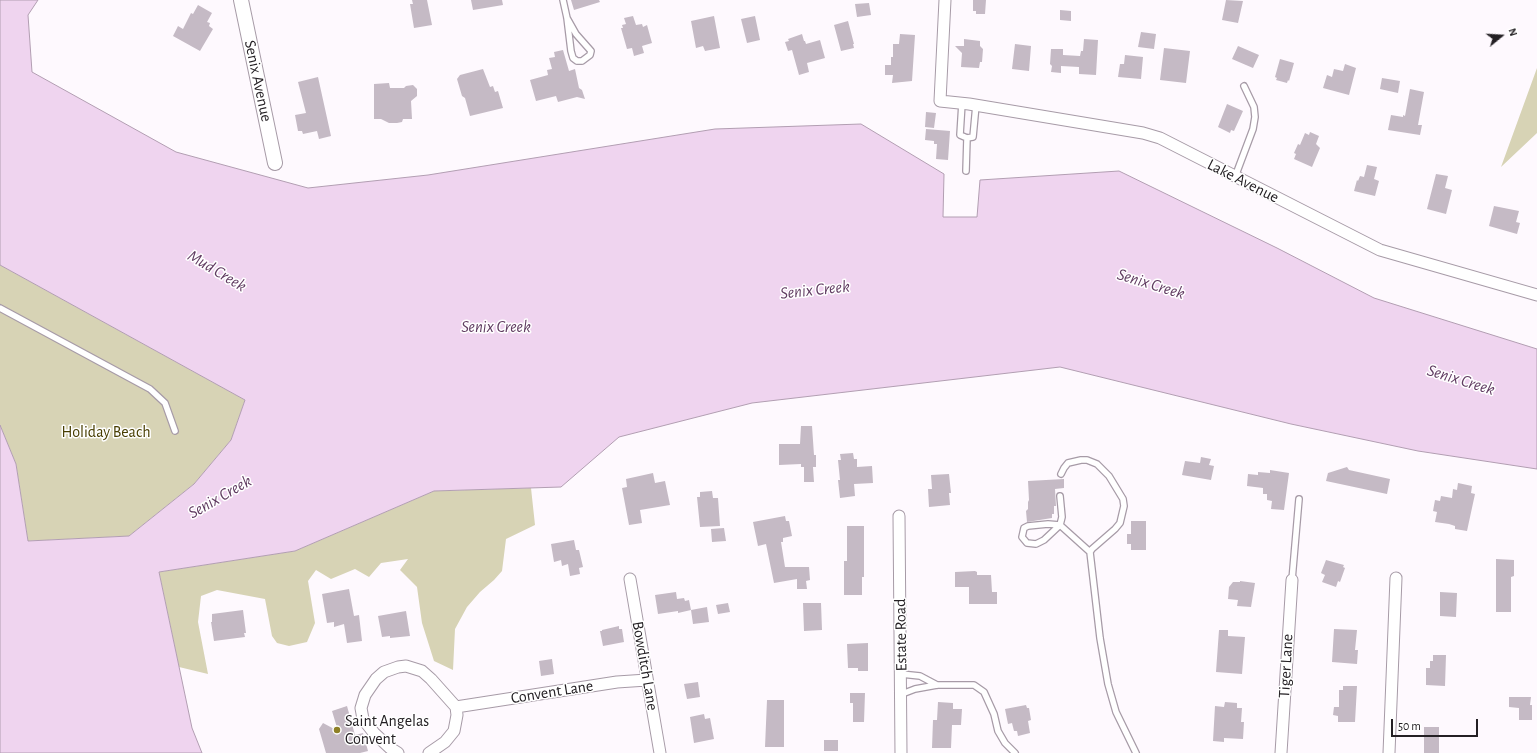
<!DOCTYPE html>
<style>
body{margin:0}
#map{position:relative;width:1537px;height:753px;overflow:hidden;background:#fef9fe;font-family:"Alegreya Sans",sans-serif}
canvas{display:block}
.north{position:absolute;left:1481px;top:16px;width:40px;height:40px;-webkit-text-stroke:3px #fff;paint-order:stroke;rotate:72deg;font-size:11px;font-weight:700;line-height:16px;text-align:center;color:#242024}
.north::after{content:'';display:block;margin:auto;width:14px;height:18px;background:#242024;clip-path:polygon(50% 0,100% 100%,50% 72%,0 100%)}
.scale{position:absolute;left:1391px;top:719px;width:87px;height:18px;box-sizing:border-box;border:2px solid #242024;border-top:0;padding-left:5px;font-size:12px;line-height:14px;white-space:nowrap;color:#242024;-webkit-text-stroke:3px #fff;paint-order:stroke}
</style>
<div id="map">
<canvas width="1537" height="753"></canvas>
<div class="north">N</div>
<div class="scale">50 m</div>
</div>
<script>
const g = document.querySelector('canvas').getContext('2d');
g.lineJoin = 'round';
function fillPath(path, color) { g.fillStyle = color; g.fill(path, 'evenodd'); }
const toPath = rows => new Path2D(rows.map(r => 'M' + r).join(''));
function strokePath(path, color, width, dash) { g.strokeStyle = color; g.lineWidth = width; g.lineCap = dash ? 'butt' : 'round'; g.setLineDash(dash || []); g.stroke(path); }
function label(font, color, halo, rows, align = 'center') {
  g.font = font + ' "Alegreya Sans",sans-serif'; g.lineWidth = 3; g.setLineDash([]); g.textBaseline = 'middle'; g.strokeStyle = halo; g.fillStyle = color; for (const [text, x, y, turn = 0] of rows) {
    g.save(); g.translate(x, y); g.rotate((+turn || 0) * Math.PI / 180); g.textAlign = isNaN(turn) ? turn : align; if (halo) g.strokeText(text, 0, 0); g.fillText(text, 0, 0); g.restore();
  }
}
fillPath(toPath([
 [1537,68,1537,133,1501,167],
 [0,265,245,400,231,440,194,484,129,536,28,541,16,464,0,425],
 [531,488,535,525,506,539,502,571,494,580,480,592,467,607,455,629,453,670,434,661,422,623,417,587,400,570,408,559,381,563,369,577,355,569,331,579,316,570,308,581,315,623,307,642,289,646,277,643,272,636,265,599,217,590,201,596,198,622,208,674,179,667,159,572,295,551,434,491]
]), '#d7d3b5');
const water = toPath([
 [0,0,38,0,28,15,32,72,176,152,308,188,428,175,715,129,861,124,944,174,943,217,977,217,980,180,1119,171,1277,248,1374,298,1537,349,1537,469,1418,451,1291,424,1060,367,752,403,619,437,561,487,434,491,295,551,159,572,192,728,202,753,0,753,0,425,16,464,28,541,129,536,194,484,231,440,245,400,0,265,0,0]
]);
fillPath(water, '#efd4ef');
strokePath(water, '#b29eb2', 1);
fillPath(toPath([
 [412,0,427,0,432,25,414,28,410,4,413,4],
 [471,0,502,0,503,5,473,10],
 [571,0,599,0,600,2,574,10],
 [973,0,986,0,985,14,976,14,976,11,973,11],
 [1226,0,1243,1,1238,23,1222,20],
 [869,3,871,15,857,17,855,4],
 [198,5,212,13,207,22,210,23,209,26,213,29,200,51,173,36,178,26,183,29,191,13,193,14],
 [1060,10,1071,11,1071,21,1060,20],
 [633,16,636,25,642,24,643,27,647,25,652,43,642,46,644,53,634,56,632,48,627,49,621,28,623,28,622,25,626,24,624,18],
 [714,16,720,48,705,51,703,46,696,48,691,21],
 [755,16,760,40,747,43,741,19],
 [848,21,854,44,853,44,854,48,841,51,834,25],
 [1141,32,1156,34,1154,49,1138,47],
 [802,34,804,41,805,41,806,44,820,40,825,58,807,63,809,72,799,75,792,50,788,51,785,42,789,41,788,39],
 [900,34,915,35,912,81,892,83,893,75,885,75,885,65,891,65,891,57,893,57,893,44,899,44],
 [964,39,980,41,980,46,983,49,982,62,980,62,979,68,961,67,962,53,955,46,964,46],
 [1084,39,1098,40,1096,75,1079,74,1079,67,1061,66,1061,73,1051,72,1052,66,1050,64,1051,49,1063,49,1063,55,1080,56,1081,51,1083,51],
 [1015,44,1031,46,1029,71,1012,69],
 [1238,46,1259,55,1253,68,1232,59],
 [1164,48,1190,51,1186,83,1160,80],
 [563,50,569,71,575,69,579,88,582,90,585,99,577,97,558,102,556,96,536,101,530,80,548,75,547,70,552,69,549,58,555,57,554,52],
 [1125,55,1143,57,1141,79,1118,77,1120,64,1124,64],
 [1280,59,1294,63,1289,81,1288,80,1287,83,1276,80,1277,78,1275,77],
 [1345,64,1356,68,1349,95,1323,88,1327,75,1332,77,1334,69,1343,71],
 [483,69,490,87,493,86,495,92,498,91,503,108,470,116,465,98,462,96,457,79,460,75],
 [318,77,331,136,319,139,317,131,303,134,302,131,298,131,295,115,306,113,298,82],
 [1382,78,1400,81,1398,93,1380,89],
 [389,83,390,88,404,88,406,86,413,85,417,89,417,96,411,101,412,119,403,119,402,122,397,123,389,123,381,119,374,119,374,84],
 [1410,89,1424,92,1418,125,1422,125,1420,135,1388,130,1391,115,1403,117,1403,115,1405,116],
 [1227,104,1243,111,1234,131,1231,130,1230,133,1218,127],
 [926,112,936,113,934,128,925,127],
 [926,129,950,131,948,160,936,159,937,144,934,144,934,141,925,140],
 [1310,132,1319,136,1316,144,1320,148,1312,167,1294,159,1296,154,1294,153,1298,144,1300,145,1305,133,1309,135],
 [1367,165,1377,167,1374,179,1379,181,1375,196,1354,191,1357,180,1358,181,1360,176,1364,177],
 [1436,174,1448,176,1445,188,1452,190,1446,214,1427,209],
 [1494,206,1519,211,1516,222,1520,223,1517,234,1489,226],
 [801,426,812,426,814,455,816,455,816,467,813,467,814,482,804,482,804,467,801,467,801,464,779,465,779,444,800,444],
 [853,453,854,459,857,459,857,467,872,466,873,483,854,484,855,496,840,498,838,480,840,480,838,460,841,460,840,454],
 [1201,457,1211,459,1209,465,1214,466,1211,480,1182,475,1185,461,1200,463],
 [1347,467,1349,470,1390,479,1387,494,1326,481,1328,473],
 [1270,470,1289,473,1284,510,1271,509,1272,501,1267,500,1267,494,1263,494,1263,488,1247,486,1248,474,1258,475,1258,472,1270,473],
 [653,473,655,483,665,481,670,505,640,510,642,523,629,525,622,488,627,487,626,479],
 [949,474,951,493,949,493,950,505,929,507,928,489,932,489,931,475],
 [1064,479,1064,488,1055,489,1056,506,1054,506,1054,514,1052,514,1052,518,1027,522,1026,511,1028,509,1028,502,1029,500,1028,481],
 [1458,483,1472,486,1471,493,1475,494,1467,531,1455,529,1455,526,1449,524,1435,522,1437,512,1433,511,1435,500,1440,501,1441,496,1452,498,1453,489,1457,490],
 [712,491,713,498,718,498,720,526,700,527,697,497,700,497,700,492],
 [785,516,786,521,789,521,792,536,783,538,783,542,781,542,785,567,809,567,810,580,806,581,807,589,797,589,797,579,774,583,766,544,758,546,753,522],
 [1131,521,1146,521,1146,550,1131,550,1131,544,1127,544,1127,534,1131,534],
 [847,526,864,526,864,577,862,577,862,595,844,595,844,561,847,561],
 [724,528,726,541,712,542,711,529],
 [574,540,576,550,579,550,583,567,579,568,580,574,570,576,568,564,562,566,561,560,554,562,551,544],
 [1496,559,1514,560,1514,576,1511,577,1511,612,1496,612],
 [1326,560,1344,565,1343,567,1345,568,1340,582,1338,581,1336,587,1322,582,1325,575,1321,573],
 [975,571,977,572,977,575,991,575,992,592,997,592,997,604,969,604,969,587,955,587,955,572],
 [1240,581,1255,583,1251,607,1237,606,1238,600,1228,599,1229,587,1233,582,1240,582],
 [349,589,354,616,359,615,362,641,347,643,344,624,334,627,334,622,327,623,322,594],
 [676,592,677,599,684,598,685,601,689,600,691,610,678,613,678,611,658,614,655,595],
 [1440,592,1457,593,1456,617,1440,616],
 [728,603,730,612,718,614,716,605],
 [803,603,821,603,822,630,804,631],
 [707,607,709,622,693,624,691,610],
 [243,610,246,633,244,633,245,637,214,641,211,622,212,622,212,614],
 [406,611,410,636,390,638,390,636,382,637,378,616],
 [619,626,619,629,622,629,624,642,603,646,600,631,602,631,602,630],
 [1334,629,1357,630,1355,650,1358,650,1357,664,1332,662],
 [1219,630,1228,630,1228,636,1245,637,1242,674,1216,672],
 [868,643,868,671,858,671,858,668,848,668,847,644],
 [1433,655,1446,655,1445,686,1426,685,1426,668,1430,668,1430,661,1433,661],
 [552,659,554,674,541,676,539,661],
 [698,682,700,697,687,699,684,684],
 [1343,686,1357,686,1355,722,1338,722,1338,716,1333,715,1334,707,1339,707,1339,690,1343,690],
 [850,693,865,693,864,722,853,722,853,703,850,703],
 [1509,697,1531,697,1530,705,1532,705,1532,720,1519,720,1519,708,1509,707],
 [767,700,784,700,784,747,765,747],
 [938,702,953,703,953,709,962,709,961,725,952,725,951,748,932,748,933,720,937,720],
 [1225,702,1237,703,1237,708,1242,708,1241,722,1244,722,1243,739,1224,738,1224,742,1213,741,1215,706,1224,707],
 [1026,705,1027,708,1029,708,1031,720,1028,721,1030,733,1018,736,1017,731,1014,731,1012,723,1008,724,1005,709],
 [347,706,355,735,363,733,368,751,360,753,326,753,319,729,323,723,338,731,332,711],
 [704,714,705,719,710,718,714,739,694,743,690,717],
 [1424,727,1439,727,1439,753,1424,753],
 [824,740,838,740,838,751,824,751]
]), '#c5bac5');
const service = toPath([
 [563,0,567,18,571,51,573,58,577,61,582,61,590,55,591,51,576,34,567,18],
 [962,103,960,135,967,138,973,137,976,105],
 [966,171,967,138],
 [1235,177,1253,129,1255,117,1254,107,1244,86],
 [0,308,150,389,165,403,175,431],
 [1061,474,1064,468,1068,463,1081,460,1087,460,1097,464,1109,476,1123,499,1124,506,1120,523,1115,529,1092,549,1090,552,1100,638,1108,684,1116,712,1136,753],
 [1060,496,1062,517,1060,525,1044,540,1036,544,1027,543,1022,537,1024,528,1028,526,1048,524,1060,525,1090,552],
 [1292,580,1299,499],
 [901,674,920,676,937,685],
 [902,694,915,689,937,685,974,685,984,692,994,714,998,731,1005,743,1015,753]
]);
const minor = toPath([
 [945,0,940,101,969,104,1143,133,1160,138,1380,250,1537,295],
 [899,516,901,753],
 [630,579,660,753],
 [456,707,617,682,647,680],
 [398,753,390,748,374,733,363,719,361,708,365,695,376,679,384,672,398,667,406,666,422,671,431,679,456,707,457,715,454,731,445,742,429,753],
 [1281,753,1292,580],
 [1389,753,1396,578]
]);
const tertiary = toPath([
 [241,0,275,163]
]);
strokePath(service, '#a79ba7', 8);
strokePath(minor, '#a79ba7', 13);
strokePath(tertiary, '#a79ba7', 16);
strokePath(service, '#fff', 5.5);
strokePath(minor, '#fff', 11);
strokePath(tertiary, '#fff', 14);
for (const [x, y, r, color] of [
 [337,730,4,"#8e8026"]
]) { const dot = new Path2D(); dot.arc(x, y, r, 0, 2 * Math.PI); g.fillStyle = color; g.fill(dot); strokePath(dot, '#fff', 1.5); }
label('16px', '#242024', '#fff', [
 ["Senix Avenue",258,81,78],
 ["Lake Avenue",1243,181,27],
 ["Estate Road",901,635,-91],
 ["Bowditch Lane",645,666,80],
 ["Tiger Lane",1286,666,-87],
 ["Convent Lane",552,692,-9]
]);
label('16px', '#473d00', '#fff', [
 ["Holiday Beach",106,432]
]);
label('16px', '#242024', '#fff', [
 ["Saint Angelas",345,721],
 ["Convent",345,739]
], 'left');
label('italic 17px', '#603b61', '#fff', [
 ["Mud Creek",217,271,31],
 ["Senix Creek",1151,284,17],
 ["Senix Creek",815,290,-6],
 ["Senix Creek",496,327],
 ["Senix Creek",1461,380,17],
 ["Senix Creek",220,497,-30]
]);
</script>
